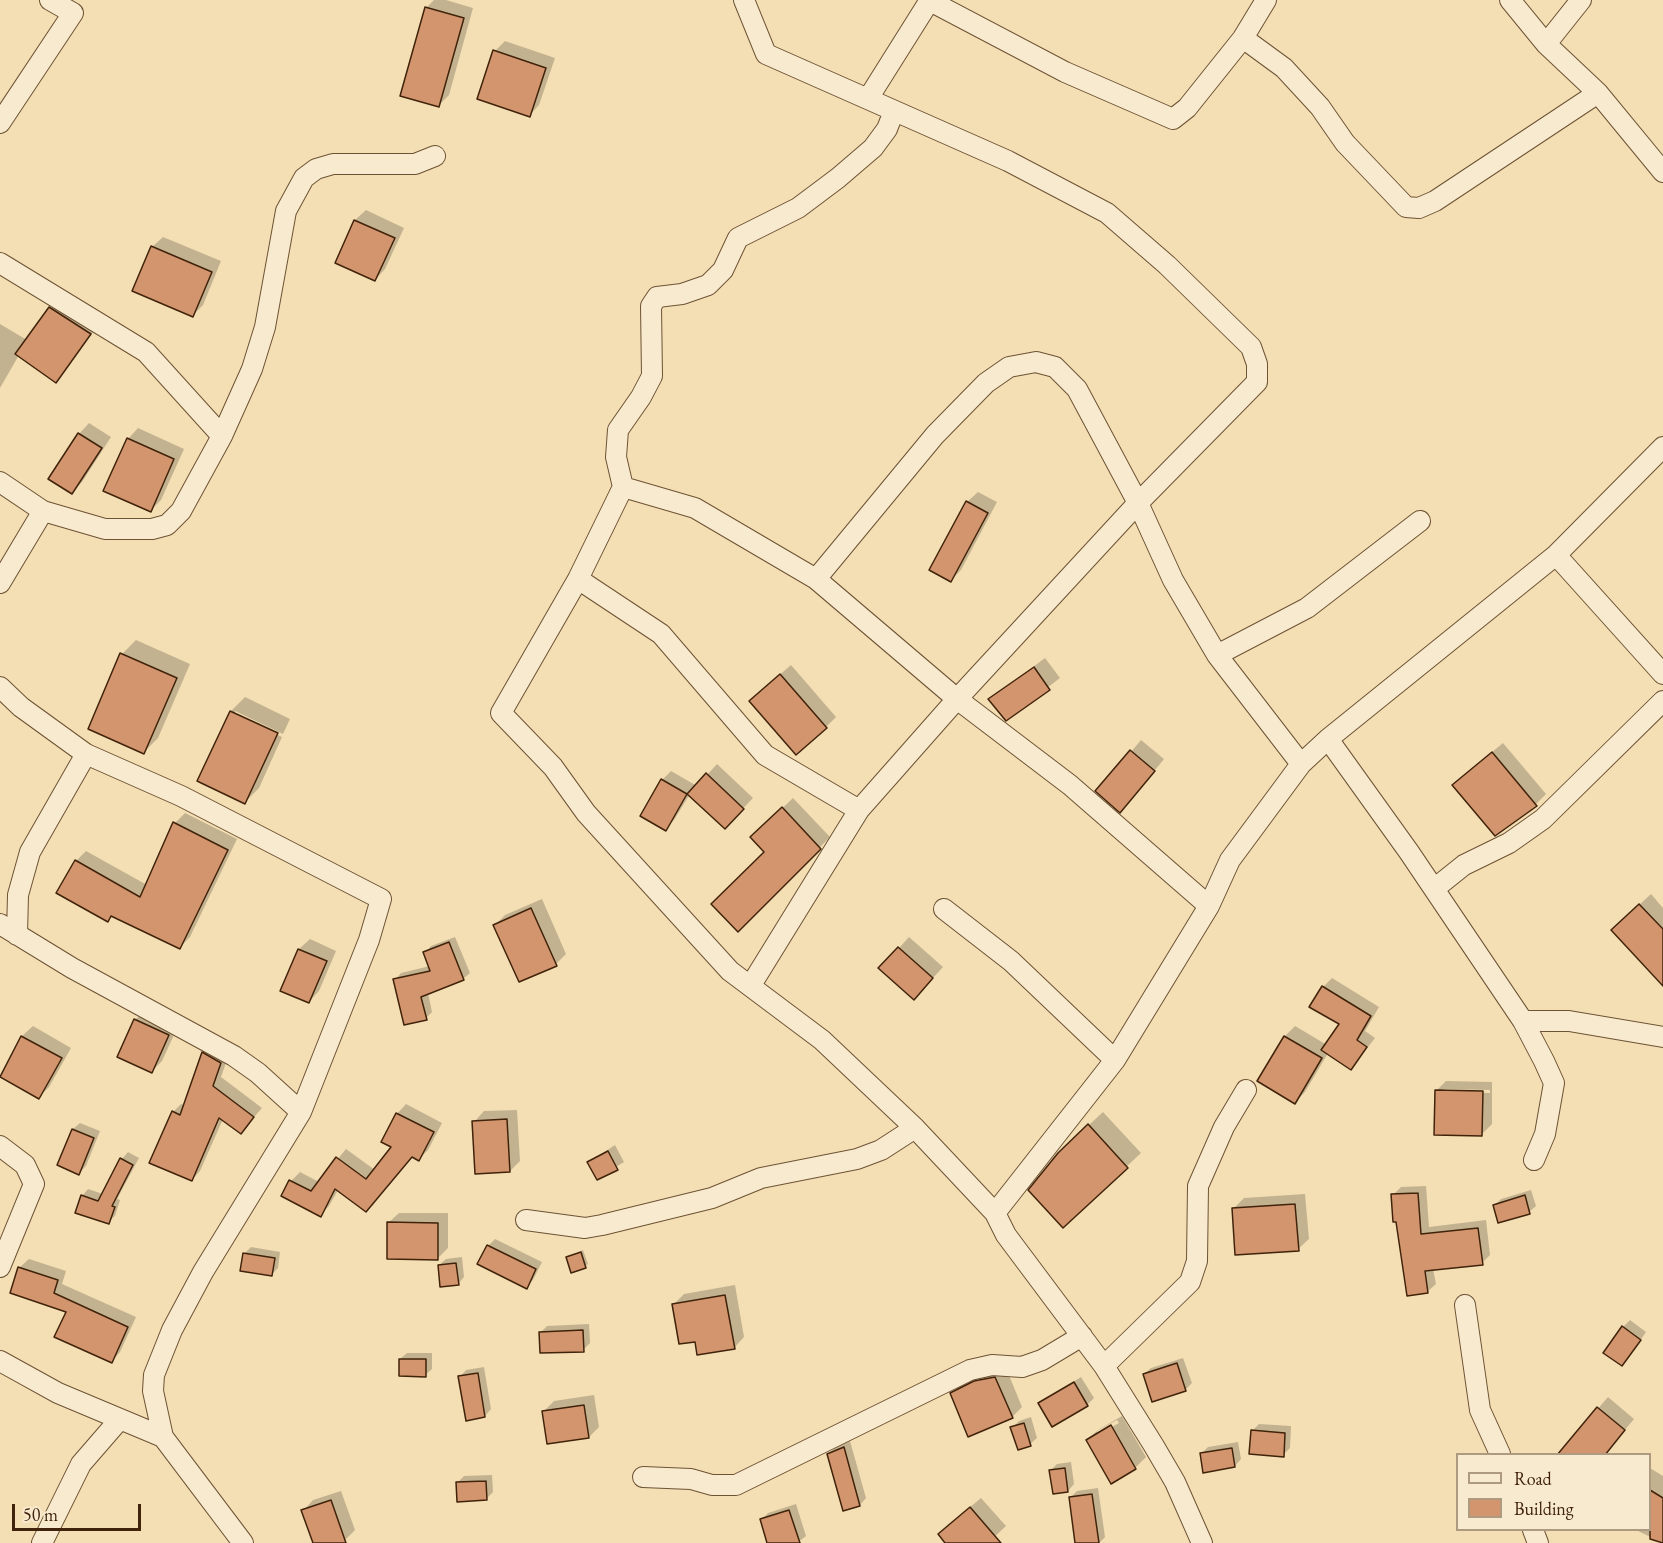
<!DOCTYPE html>
<style>
body{margin:0}
#map{position:relative;width:1663px;height:1543px;overflow:hidden;background:#f4dfb4;font-family:"EB Garamond",serif}
canvas{display:block}
.legend{position:absolute;left:1456px;top:1453px;width:195px;height:78px;box-sizing:border-box;background:#f8eace;border:2px solid #ae9a80;margin:0;padding:8px 10px;list-style:none;font-size:18px;color:#40230a}
.legend li{display:flex;align-items:center;gap:12px;height:30px}
.legend b{width:30px;border:2px solid #ae9a80}
.scale{position:absolute;left:12px;top:1504px;width:129px;height:27px;box-sizing:border-box;border:3px solid #40230a;border-top:0;padding-left:8px;font-size:18px;line-height:21px;white-space:nowrap;color:#40230a;-webkit-text-stroke:4px #f8eace;paint-order:stroke}
</style>
<div id="map">
<canvas width="1663" height="1543"></canvas>
<ul class="legend">
<li><b style="height:8px;background:#f8eace"></b>Road</li>
<li><b style="height:16px;background:#d2956e"></b>Building</li>
</ul>
<div class="scale">50 m</div>
</div>
<script>
const g = document.querySelector('canvas').getContext('2d');
g.lineJoin = 'round';
function fillPath(path, color) { g.fillStyle = color; g.fill(path, 'evenodd'); }
const toPath = rows => new Path2D(rows.map(r => 'M' + r).join(''));
function strokePath(path, color, width, dash) { g.strokeStyle = color; g.lineWidth = width; g.lineCap = dash ? 'butt' : 'round'; g.setLineDash(dash || []); g.stroke(path); }
fillPath(toPath([
 [434,0,446,0,473,8,449,95,439,105,426,8],
 [505,41,555,58,539,105,529,116,495,51],
 [366,210,404,228,385,269,375,280,337,262,355,220],
 [163,237,221,261,203,305,193,315,152,247],
 [60,297,100,323,56,381,19,355,0,388,0,324,27,340],
 [89,423,111,437,82,482,72,492,79,434],
 [138,428,184,449,161,500,151,510,128,439],
 [978,492,997,502,961,570,951,580,967,502],
 [136,640,190,664,158,738,144,752,122,654],
 [1045,658,1060,678,1006,719,990,699],
 [791,665,836,717,826,727,761,691],
 [245,697,290,719,283,734,235,711,235,715,282,737,259,788,245,802,199,781,231,711],
 [1141,740,1164,759,1130,801,1098,791],
 [1503,743,1546,794,1536,804,1464,775],
 [717,764,753,798,735,817,690,794,674,820,666,829,642,815,662,780,671,771,697,786],
 [793,798,830,837,738,930,766,852,752,837],
 [185,813,237,839,190,937,180,947,112,915,107,920,76,861,86,851,147,885,175,823],
 [1651,894,1663,908,1663,972,1623,920],
 [542,899,566,954,556,964,495,925,505,915],
 [455,937,470,973,463,979,428,993,432,1012,426,1018,395,980,401,973,430,966,425,953,431,946],
 [909,937,943,967,924,988,899,948],
 [310,939,336,951,319,991,309,1002,282,990,299,949],
 [1332,978,1379,1007,1365,1031,1375,1038,1351,1069,1328,1053,1305,1092,1295,1102,1259,1081,1285,1036,1295,1026,1327,1045,1341,1024,1323,987],
 [146,1009,179,1024,162,1061,152,1071,119,1056,136,1019],
 [33,1026,71,1048,49,1087,39,1097,1,1076,22,1036],
 [212,1045,229,1054,221,1077,262,1108,241,1132,223,1119,200,1171,192,1180,173,1112,181,1104,185,1105,203,1053],
 [1446,1081,1492,1082,1492,1124,1481,1135,1436,1091],
 [1444,1089,1490,1090,1490,1093,1444,1092],
 [406,1104,442,1123,428,1150,419,1159,413,1156,366,1210,338,1190,329,1206,320,1215,291,1181,300,1172,319,1182,346,1149,375,1170,394,1146,383,1141,397,1114],
 [517,1110,520,1161,510,1171,474,1122,484,1111],
 [1103,1112,1141,1153,1063,1226,1074,1139],
 [80,1123,100,1131,86,1166,79,1173,59,1165,73,1129],
 [615,1145,624,1162,598,1178,589,1162],
 [128,1152,139,1158,117,1199,120,1200,115,1216,108,1222,82,1196,88,1189,103,1194,122,1159],
 [1426,1186,1429,1227,1486,1220,1490,1255,1482,1263,1433,1269,1436,1284,1427,1292,1393,1195,1401,1187],
 [1531,1190,1536,1206,1529,1212,1495,1205,1501,1199],
 [1305,1194,1309,1239,1298,1249,1233,1209,1244,1198],
 [399,1213,448,1213,448,1248,438,1258,388,1223],
 [495,1239,542,1262,533,1280,526,1287,488,1246],
 [251,1247,280,1252,278,1268,271,1275,244,1254],
 [583,1250,588,1264,585,1266,568,1257],
 [462,1257,464,1277,458,1284,439,1265,446,1259],
 [29,1259,66,1271,62,1284,136,1317,120,1352,111,1362,68,1311,19,1268],
 [735,1285,744,1337,734,1348,696,1340,673,1305,684,1294],
 [1630,1320,1646,1332,1628,1358,1623,1327],
 [589,1324,590,1343,583,1350,540,1333,547,1326],
 [407,1353,432,1353,432,1369,425,1375,400,1359],
 [1183,1358,1192,1383,1185,1390,1144,1374,1151,1368],
 [484,1367,491,1409,485,1416,460,1377,466,1370],
 [1006,1368,1022,1407,1012,1417,952,1394,962,1383],
 [1081,1377,1094,1398,1087,1405,1040,1403],
 [594,1395,599,1427,589,1437,544,1411,554,1401],
 [1608,1397,1634,1419,1605,1454,1559,1454],
 [1122,1416,1146,1457,1135,1468,1111,1482,1087,1440,1098,1430],
 [1117,1420,1119,1423,1097,1435,1097,1431],
 [1031,1417,1037,1438,1030,1444,1012,1428,1019,1421],
 [1259,1424,1291,1426,1290,1448,1283,1455,1252,1431],
 [850,1441,866,1498,860,1505,828,1454,835,1448],
 [1238,1442,1241,1459,1235,1466,1202,1453,1208,1447],
 [1071,1462,1074,1484,1068,1491,1050,1471,1057,1464],
 [1650,1468,1663,1476,1663,1543,1636,1530,1650,1530],
 [492,1475,493,1492,486,1499,457,1483,464,1476],
 [1098,1488,1105,1537,1099,1543,1077,1543,1070,1498,1077,1491],
 [341,1491,355,1530,345,1540,337,1543,315,1543,303,1511,313,1500],
 [981,1498,1006,1526,988,1543,947,1543,950,1524],
 [796,1504,806,1536,797,1543,769,1543,761,1520,768,1513]
]), '#0003');
const building = toPath([
 [425,7,464,18,439,107,400,96,425,7],
 [493,50,546,68,530,117,477,99,493,50],
 [354,220,395,238,375,281,335,263,354,220],
 [151,246,212,272,193,317,132,291,151,246],
 [49,307,91,334,56,383,15,354,49,307],
 [78,433,102,448,72,494,48,479,78,433],
 [127,438,174,459,151,512,103,491,127,438],
 [966,501,988,513,951,582,929,570,966,501],
 [120,653,177,678,144,754,88,729,120,653],
 [1034,667,1050,690,1006,721,988,699,1034,667],
 [780,674,827,728,796,755,749,701,780,674],
 [230,711,278,733,245,804,197,781,230,711],
 [1130,750,1155,771,1120,813,1095,791,1130,750],
 [1492,752,1537,806,1495,836,1452,785,1492,752],
 [706,773,744,809,725,829,687,794,706,773],
 [661,779,687,794,666,831,640,816,661,779],
 [782,807,821,849,738,932,711,904,764,852,750,837,782,807],
 [173,822,228,850,180,949,111,916,108,922,56,893,75,860,140,897,173,822],
 [1639,904,1663,929,1663,986,1611,930,1639,904],
 [531,908,557,966,519,982,493,925,531,908],
 [449,942,464,980,421,997,427,1020,404,1025,393,979,430,971,423,952,449,942],
 [898,947,933,978,914,1000,878,968,898,947],
 [298,949,327,961,309,1003,280,991,298,949],
 [1322,986,1371,1016,1357,1040,1367,1047,1351,1070,1321,1050,1339,1024,1309,1007,1322,986],
 [134,1019,169,1035,152,1073,117,1057,134,1019],
 [21,1036,62,1058,39,1099,0,1077,21,1036],
 [1284,1036,1322,1058,1295,1104,1257,1081,1284,1036],
 [202,1052,221,1063,213,1086,254,1117,241,1134,219,1118,192,1181,149,1163,172,1111,180,1115,202,1052],
 [1435,1090,1483,1091,1482,1136,1434,1135,1435,1090],
 [396,1113,434,1132,419,1161,412,1157,366,1212,335,1189,321,1217,281,1196,289,1180,311,1191,336,1157,366,1179,391,1147,381,1142,396,1113],
 [507,1119,510,1172,475,1174,472,1121,507,1119],
 [1088,1124,1128,1168,1063,1228,1028,1190,1058,1153,1088,1124],
 [72,1129,94,1138,79,1175,57,1165,72,1129],
 [608,1151,618,1170,597,1180,587,1162,608,1151],
 [120,1158,133,1165,112,1206,115,1207,109,1224,75,1213,81,1195,98,1201,120,1158],
 [1418,1193,1421,1234,1478,1228,1483,1265,1425,1271,1428,1293,1407,1296,1396,1222,1393,1222,1391,1194,1418,1193],
 [1525,1195,1530,1214,1498,1223,1493,1205,1525,1195],
 [1295,1204,1299,1251,1235,1255,1232,1208,1295,1204],
 [387,1222,438,1223,438,1260,387,1259,387,1222],
 [487,1245,536,1269,527,1289,477,1264,487,1245],
 [581,1252,586,1268,571,1273,566,1257,581,1252],
 [243,1253,275,1258,272,1276,240,1271,243,1253],
 [456,1263,459,1285,440,1287,438,1265,456,1263],
 [18,1267,58,1280,54,1293,128,1327,112,1363,54,1337,66,1312,10,1293,18,1267],
 [725,1295,735,1349,697,1355,695,1342,679,1344,672,1304,725,1295],
 [1622,1326,1641,1340,1622,1366,1603,1353,1622,1326],
 [583,1330,584,1352,540,1353,539,1332,583,1330],
 [399,1359,426,1359,426,1377,399,1376,399,1359],
 [1177,1363,1186,1391,1152,1402,1143,1374,1177,1363],
 [478,1373,485,1417,466,1421,458,1376,478,1373],
 [995,1377,1013,1418,968,1437,950,1393,974,1381,995,1377],
 [1074,1382,1088,1406,1052,1427,1038,1403,1074,1382],
 [584,1405,589,1438,547,1444,542,1411,584,1405],
 [1597,1407,1625,1430,1605,1455,1557,1455,1597,1407],
 [1024,1423,1031,1446,1018,1450,1010,1427,1024,1423],
 [1111,1425,1136,1469,1111,1484,1086,1440,1111,1425],
 [1251,1430,1285,1433,1284,1457,1249,1454,1251,1430],
 [844,1447,860,1506,843,1511,827,1454,844,1447],
 [1232,1448,1235,1467,1203,1473,1200,1453,1232,1448],
 [1065,1468,1068,1492,1053,1494,1049,1470,1065,1468],
 [486,1481,487,1500,457,1502,456,1482,486,1481],
 [1650,1490,1663,1498,1663,1543,1650,1539,1650,1490],
 [1092,1494,1099,1543,1075,1543,1069,1497,1092,1494],
 [331,1500,346,1543,313,1543,301,1510,331,1500],
 [970,1507,1001,1543,945,1543,938,1534,970,1507],
 [789,1510,800,1543,767,1543,760,1519,789,1510]
]);
fillPath(building, '#d2956e');
strokePath(building, '#40230a', 1.5);
const minor = toPath([
 [744,0,766,54,1008,161,1107,213,1167,265,1251,347,1257,364,1257,382,1138,503,957,699,859,810,751,985],
 [1510,0,1546,44,1598,93,1663,172],
 [930,1,1065,72,1173,119,1187,108,1243,38,1266,0],
 [1243,38,1284,68,1320,107,1345,143,1406,207,1419,208,1435,201,1598,93],
 [1546,44,1581,0],
 [869,97,930,0],
 [894,111,887,129,873,148,838,178,798,208,738,238,723,270,708,285,682,294,657,297,651,306,652,376,641,397,618,430,616,457,623,487,578,579,501,713,553,767,586,813,730,971,822,1040,915,1128,995,1213],
 [0,123,73,13,50,0],
 [0,263,146,352,222,436],
 [0,482,43,511,105,529,152,529,167,525,181,511,222,436,252,369,265,327,286,211,304,178,316,169,333,164,415,164,435,156],
 [623,487,695,508,816,579,957,699,1070,785,1209,906],
 [1556,555,1663,674],
 [578,579,661,634,765,755,859,810],
 [816,579,935,435,986,383,1009,367,1036,362,1055,367,1077,389,1138,503,1173,580,1217,655,1301,764],
 [0,583,43,511],
 [1217,655,1307,608,1420,521],
 [0,687,21,707,86,754,181,796,381,899,369,940,301,1112],
 [1328,739,1409,852,1523,1021,1544,1061,1554,1083,1545,1134,1534,1160],
 [1434,889,1464,865,1509,843,1543,819,1663,701],
 [944,909,1011,961,1115,1060],
 [0,924,72,968,234,1056,258,1073,301,1112,203,1272,172,1330,154,1375,153,1391,163,1437,243,1543],
 [17,935,18,895,30,852,86,754],
 [1523,1021,1569,1021,1663,1037],
 [0,1146,25,1165,34,1184,0,1267],
 [526,1220,585,1228,602,1225,712,1198,761,1178,857,1159,881,1150,915,1128],
 [1465,1305,1480,1410,1500,1454],
 [0,1361,58,1393,163,1437],
 [1104,1366,1190,1282,1197,1261,1198,1186,1224,1127,1246,1090],
 [643,1477,691,1479,712,1485,736,1485,970,1370,992,1365,1022,1367,1042,1360,1082,1336],
 [1533,1530,1538,1543],
 [42,1543,81,1464,120,1419],
 [1202,1543,1175,1482,1154,1446,1104,1366,1006,1235,995,1213,1115,1060,1209,906,1230,860,1301,764,1328,739,1556,555,1663,447]
]);
strokePath(minor, '#6d5234', 22);
strokePath(minor, '#f8eace', 20);
</script>
